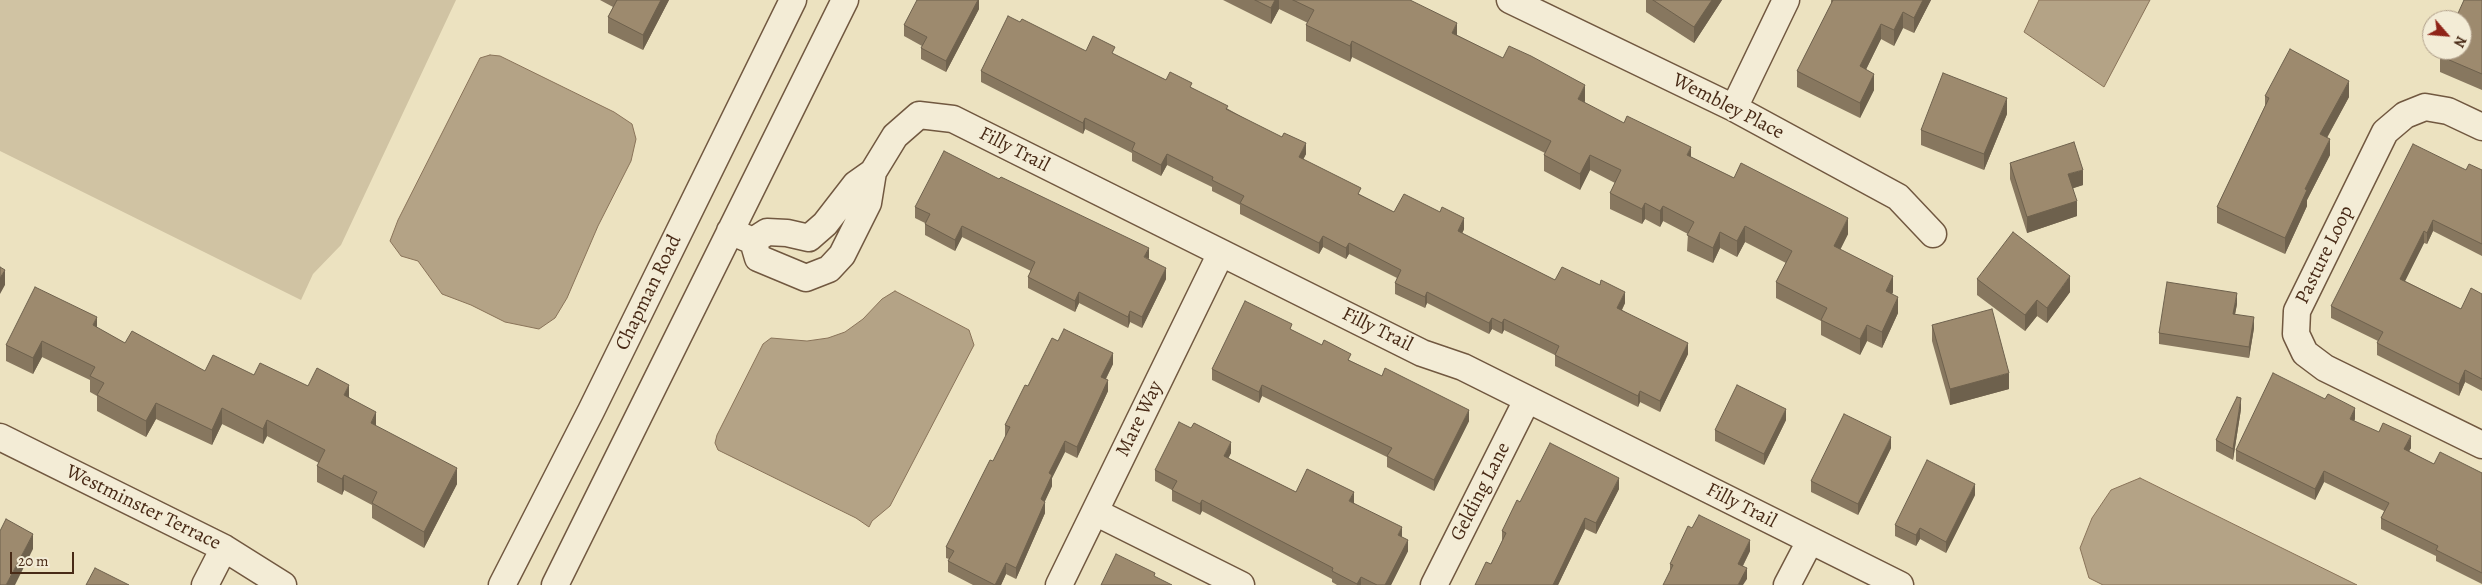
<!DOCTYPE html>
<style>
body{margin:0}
#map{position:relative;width:2482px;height:585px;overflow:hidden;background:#ece2c0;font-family:Alegreya,serif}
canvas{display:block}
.north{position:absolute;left:2422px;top:10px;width:50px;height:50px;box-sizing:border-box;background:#f3ecd6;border:1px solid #af9e89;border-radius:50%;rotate:117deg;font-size:14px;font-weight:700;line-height:20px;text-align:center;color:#482a16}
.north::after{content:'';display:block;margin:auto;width:18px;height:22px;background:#8f2418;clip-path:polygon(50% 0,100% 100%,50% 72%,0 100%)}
.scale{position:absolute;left:10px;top:552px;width:64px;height:22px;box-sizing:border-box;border:2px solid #482a16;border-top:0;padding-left:6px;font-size:15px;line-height:18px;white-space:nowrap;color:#482a16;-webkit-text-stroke:4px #f3ecd6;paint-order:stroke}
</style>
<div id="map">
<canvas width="2482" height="585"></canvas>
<div class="north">N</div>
<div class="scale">20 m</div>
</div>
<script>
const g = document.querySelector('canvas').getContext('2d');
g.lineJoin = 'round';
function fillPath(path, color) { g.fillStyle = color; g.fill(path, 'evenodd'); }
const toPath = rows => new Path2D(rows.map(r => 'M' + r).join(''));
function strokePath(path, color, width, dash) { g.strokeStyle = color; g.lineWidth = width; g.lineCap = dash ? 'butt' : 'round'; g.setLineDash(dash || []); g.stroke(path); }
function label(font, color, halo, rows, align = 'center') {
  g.font = font + ' Alegreya,serif'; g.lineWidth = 4; g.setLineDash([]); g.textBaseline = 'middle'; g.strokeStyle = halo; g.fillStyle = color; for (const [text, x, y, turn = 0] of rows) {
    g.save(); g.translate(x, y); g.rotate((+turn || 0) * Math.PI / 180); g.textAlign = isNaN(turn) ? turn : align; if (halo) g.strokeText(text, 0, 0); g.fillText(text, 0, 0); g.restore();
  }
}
fillPath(toPath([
 [0,0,456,0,341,245,313,274,301,300,0,151]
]), '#d0c3a3');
const water = toPath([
 [2039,0,2150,0,2104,87,2024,32,2039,0],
 [490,55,500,56,614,112,632,124,636,139,631,161,598,226,567,298,555,318,539,329,505,322,471,305,442,294,418,261,401,256,390,241,398,220,480,58,490,55],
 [895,291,969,330,974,345,890,506,872,521,869,527,856,518,718,450,715,443,717,435,763,344,771,338,807,341,828,338,845,332,863,319,882,299,895,291],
 [2140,478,2357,585,2103,585,2089,578,2080,548,2092,518,2111,490,2140,478]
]);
fillPath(water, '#b4a386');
strokePath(water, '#897359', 1);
const minor = toPath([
 [1510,0,1734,108,1898,197,1933,234],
 [1734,108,1786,0],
 [2482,127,2448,111,2425,107,2405,115,2385,132,2297,311,2296,334,2305,353,2325,368,2482,445],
 [730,231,753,241,758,258,806,278,829,269,842,255,868,203,873,172,895,136,919,115,953,119,1422,353,1463,367,1900,585],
 [753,241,767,232,787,233,809,238,825,224,856,184,873,172],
 [0,437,224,548,283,585],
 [1095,512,1241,585],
 [205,585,224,548],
 [502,585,591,411,793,0],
 [555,585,845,0],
 [1059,585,1221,253],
 [1434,585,1527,400],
 [1787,585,1810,541]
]);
strokePath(minor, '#715840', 29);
strokePath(minor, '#f3ecd6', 26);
fillPath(toPath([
 [600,0,669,0,643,50,608,33,608,17,613,7],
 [979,0,979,9,946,72,921,59,921,48,922,46,904,36,904,25],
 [1223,0,1410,0,1457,35,1585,101,1584,103,1691,157,1848,234,1840,250,1893,292,1892,294,1898,313,1882,348,1867,341,1860,355,1821,335,1821,321,1776,298,1776,282,1786,263,1745,242,1737,257,1720,248,1713,263,1687,251,1688,234,1663,221,1660,227,1645,219,1642,224,1610,209,1610,193,1615,183,1590,170,1580,190,1544,171,1544,155,1545,153,1352,57,1350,62,1306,41,1306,25,1308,23,1279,9,1271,24],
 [1646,0,1722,0,1694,43,1646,12],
 [1831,0,1931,0,1914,33,1903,28,1894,46,1881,39,1866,69,1874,90,1860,118,1797,87,1797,71,1831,4],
 [2482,0,2482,90,2440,72,2440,56],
 [1020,22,1086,51,1115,55,1166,80,1192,88,1306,154,1303,159,1361,195,1394,212,1464,229,1462,234,1555,280,1625,303,1622,310,1688,354,1660,412,1640,402,1638,407,1555,366,1555,355,1504,330,1502,334,1492,329,1489,334,1427,303,1425,308,1395,294,1395,283,1397,278,1349,254,1346,259,1323,247,1319,254,1240,214,1240,205,1212,191,1212,187,1167,165,1161,176,1132,161,1132,153,1085,129,1083,134,981,82,981,71],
 [2265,96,2349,97,2327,138,2330,155,2307,200,2307,206,2285,254,2217,223,2217,207,2265,106],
 [2007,114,1984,170,1921,145,1921,130],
 [2010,163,2083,185,2073,188,2077,216,2027,233,2010,179],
 [2466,170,2482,170,2482,256,2433,231,2427,244,2424,243,2405,281,2461,309,2482,294,2482,391,2465,382,2459,396,2377,355,2377,343,2378,341,2331,318,2331,306],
 [915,207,1149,259,1166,279,1142,328,1130,322,1128,328,1079,303,1075,312,1028,288,1028,277,1031,271,962,237,955,251,925,235,925,223,915,218],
 [1977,279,2070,292,2047,323,2037,316,2025,331,1977,295],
 [2237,304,2235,314,2254,328,2249,358,2159,344,2159,333],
 [1932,325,2009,389,1950,405,1932,341],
 [97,328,125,343,205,371,254,375,308,386,349,397,376,426,457,484,424,548,372,518,372,505,344,490,342,495,317,482,317,466,319,463,267,436,263,444,222,424,212,445,156,419,146,437,97,411,97,396,90,392,90,380,42,357,33,374,6,361,6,345],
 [1292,330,1351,361,1469,421,1434,491,1387,467,1387,457,1262,396,1259,403,1212,380,1212,369],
 [1058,341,1113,364,1106,379,1108,391,1077,458,1065,452,1052,478,1052,486,1044,502,1045,513,1016,579,1006,574,1001,585,973,585,948,572,948,561,949,559,946,558,946,547,993,461,1006,436,1005,436,1005,425,1028,386],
 [2241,409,2233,460,2216,451,2216,440],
 [2355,419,2354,421,2411,448,2409,451,2434,464,2482,473,2482,584,2436,561,2436,556,2381,529,2381,518,2384,511,2324,482,2315,500,2236,461,2236,450],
 [1786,420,1764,465,1715,441,1715,430],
 [1891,448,1858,515,1811,492,1811,481],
 [1231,453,1228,458,1296,492,1354,503,1402,537,1408,551,1391,585,1337,585,1332,582,1332,579,1202,511,1200,515,1172,501,1172,490,1155,481,1155,470],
 [1619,489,1596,534,1585,529,1558,585,1475,585,1491,564,1502,541,1502,531,1520,502],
 [1975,495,1946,553,1920,539,1916,546,1895,536,1895,525],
 [1750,551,1743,566,1747,579,1670,572,1670,564]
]), '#87775f');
fillPath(toPath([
 [661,0,669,0,643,50,643,35],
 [978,0,979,0,979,9,946,72,946,61],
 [1275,0,1279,0,1279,9,1271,24,1271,8],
 [1712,0,1722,0,1694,43,1694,27],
 [1923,0,1931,0,1914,33,1914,18],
 [1903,12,1903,28,1894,46,1894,30],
 [1457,23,1457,39,1452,33],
 [1881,24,1881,39,1860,82,1860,66],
 [1352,41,1352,57,1350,62,1350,46],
 [1874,74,1874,90,1860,118,1860,103],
 [2349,81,2349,97,2320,150,2320,134],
 [1585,85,1585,101,1578,115,1578,99],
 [2007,98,2007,114,1984,170,1984,154],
 [1085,118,1085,129,1083,134,1083,123],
 [2330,139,2330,155,2307,200,2307,206,2285,254,2285,238,2305,189],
 [1306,143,1306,154,1299,168,1299,157],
 [1691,147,1691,162,1687,155],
 [1167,154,1167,165,1161,176,1161,165],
 [1590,155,1590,170,1580,190,1580,174],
 [2083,170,2083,185,2068,190,2068,174],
 [2077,201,2077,216,2027,233,2027,217],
 [1645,203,1645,219,1642,224,1642,209],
 [1663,206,1663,221,1660,227,1660,211],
 [1464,218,1464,229,1458,242,1458,231],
 [1848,218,1848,234,1834,262,1834,246],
 [2433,220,2433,231,2427,244,2427,233],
 [962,226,962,237,955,251,955,240],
 [1745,226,1745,242,1737,257,1737,241],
 [2424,231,2424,243,2400,291,2400,279],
 [1720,232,1720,248,1713,263,1713,248],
 [1323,236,1323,247,1319,254,1319,243],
 [1349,243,1349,254,1346,259,1346,248],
 [1149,248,1149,259,1144,257],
 [1166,268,1166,279,1142,328,1142,317],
 [5,270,5,285,0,294,0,278],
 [1893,276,1893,292,1886,307,1886,291],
 [2070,276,2070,292,2047,323,2047,308],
 [1079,292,1079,303,1075,312,1075,301],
 [1427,292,1427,303,1425,308,1425,297],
 [1625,292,1625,303,1617,319,1617,308],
 [2237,293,2237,304,2233,325,2233,314],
 [1898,297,1898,313,1882,348,1882,332],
 [2037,300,2037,316,2025,331,2025,315],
 [1130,311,1130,322,1128,328,1128,317],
 [97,317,97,333,93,325],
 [2254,317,2254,328,2249,358,2249,347],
 [1492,318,1492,329,1489,334,1489,323],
 [1504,319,1504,330,1502,334,1502,323],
 [1867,325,1867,341,1860,355,1860,339],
 [42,341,42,357,33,374,33,358],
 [1688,343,1688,354,1660,412,1660,401],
 [1113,353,1113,364,1101,388,1101,377],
 [2465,370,2465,382,2459,396,2459,384],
 [2009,373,2009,389,1950,405,1950,389],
 [1108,380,1108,391,1077,458,1077,447],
 [349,385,349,400,344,395],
 [1262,385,1262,396,1259,403,1259,392],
 [1640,391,1640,402,1638,407,1638,396],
 [2241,398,2241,409,2233,460,2233,449],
 [156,403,156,419,146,437,146,421],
 [222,408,222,424,212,445,212,430],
 [2355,408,2355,419,2350,430,2350,419],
 [1786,409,1786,420,1764,465,1764,454],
 [1469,410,1469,421,1434,491,1434,480],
 [376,412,376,427,371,423],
 [267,420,267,436,263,444,263,429],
 [2411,436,2411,448,2404,460,2404,449],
 [1891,437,1891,448,1858,515,1858,504],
 [1065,441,1065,452,1052,478,1052,486,1041,510,1041,499,1049,473],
 [1231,442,1231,453,1224,467,1224,456],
 [457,468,457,484,424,548,424,532],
 [2324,471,2324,482,2315,500,2315,489],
 [344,475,344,490,342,495,342,479],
 [1619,478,1619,489,1596,534,1596,523],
 [1975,484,1975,495,1946,553,1946,542],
 [1354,492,1354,504,1349,501],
 [1202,500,1202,511,1200,515,1200,504],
 [1045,502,1045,513,1016,579,1016,568],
 [1585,518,1585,529,1558,585,1553,585],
 [1402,527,1402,538,1398,535],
 [1920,528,1920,539,1916,546,1916,535],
 [33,534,33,549,15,585,6,585],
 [1408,540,1408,551,1391,585,1385,585],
 [1750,540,1750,551,1738,575,1738,564],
 [1006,563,1006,574,1001,585,995,585],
 [1747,568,1747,579,1743,585,1738,585],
 [1361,577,1361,585,1357,585,1357,584]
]), '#6e614d');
const building = toPath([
 [617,0,661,0,643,35,608,17,617,0],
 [917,0,978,0,946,61,921,48,927,37,904,25,917,0],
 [1255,0,1275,0,1271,8,1255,0],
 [1293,0,1410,0,1457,23,1452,33,1503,58,1509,46,1531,56,1585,85,1578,99,1624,123,1627,116,1691,147,1687,155,1734,178,1741,163,1848,218,1834,246,1893,276,1886,291,1898,297,1882,332,1867,325,1860,339,1821,320,1827,308,1776,282,1792,251,1745,226,1737,241,1720,232,1713,248,1687,235,1694,222,1663,206,1660,211,1645,203,1642,209,1610,193,1621,170,1590,155,1580,174,1544,155,1551,141,1352,41,1350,46,1306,25,1314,10,1293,0],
 [1653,0,1712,0,1694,27,1653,0],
 [1833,0,1923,0,1914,18,1903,12,1894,30,1881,24,1860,66,1874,74,1860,103,1797,71,1833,0],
 [2464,0,2482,0,2482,74,2440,56,2442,50,2462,50,2462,20,2455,20,2464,0],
 [1008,16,1020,22,1022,19,1086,51,1093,36,1115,47,1112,53,1166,80,1170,72,1192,83,1190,87,1228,106,1226,109,1282,137,1284,133,1306,143,1299,157,1361,188,1358,194,1394,212,1404,194,1440,212,1442,207,1464,218,1458,231,1555,280,1562,267,1600,285,1601,280,1625,292,1617,308,1688,343,1660,401,1640,391,1638,396,1555,355,1559,346,1504,319,1502,323,1492,318,1489,323,1427,292,1425,297,1395,283,1401,270,1349,243,1346,248,1323,236,1319,243,1240,203,1244,196,1212,180,1213,177,1167,154,1161,165,1132,150,1135,143,1085,118,1083,123,981,71,1008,16],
 [2290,49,2349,81,2320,134,2330,139,2305,189,2307,190,2285,238,2217,207,2269,98,2265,96,2290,49],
 [1943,73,2007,98,1984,154,1921,130,1943,73],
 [2074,142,2083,170,2068,174,2077,201,2027,217,2010,163,2074,142],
 [2413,144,2466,170,2469,164,2482,170,2482,244,2433,220,2427,233,2424,231,2400,279,2461,309,2471,288,2482,294,2482,379,2465,370,2459,384,2377,343,2383,332,2331,306,2413,144],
 [944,151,999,179,1001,177,1149,248,1144,257,1166,268,1142,317,1130,311,1128,317,1079,292,1075,301,1028,277,1035,262,962,226,955,240,925,224,930,214,915,207,944,151],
 [2013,232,2070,276,2047,308,2037,300,2025,315,1977,279,2013,232],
 [0,267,5,270,0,278,0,267],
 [2167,282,2237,293,2233,314,2254,317,2249,347,2159,333,2167,282],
 [35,287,97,317,93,325,125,343,132,331,205,371,213,355,254,375,260,363,308,386,317,368,349,385,344,395,376,412,371,423,457,468,424,532,372,503,377,492,344,475,342,479,317,466,325,450,267,420,263,429,222,408,212,430,156,403,146,421,97,395,104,383,90,376,95,367,42,341,33,358,6,345,35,287],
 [1245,301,1292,324,1290,329,1322,345,1324,340,1351,354,1348,360,1382,376,1385,368,1469,410,1434,480,1387,456,1392,448,1262,385,1259,392,1212,369,1245,301],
 [1992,309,2009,373,1950,389,1932,325,1992,309],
 [1064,329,1113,353,1101,377,1108,380,1077,447,1065,441,1049,473,1052,475,1041,499,1045,502,1016,568,1006,563,995,585,948,561,954,551,946,547,990,460,993,461,1010,427,1005,425,1025,385,1028,386,1052,338,1058,341,1064,329],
 [2273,373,2325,399,2328,394,2355,408,2350,419,2379,432,2383,423,2411,436,2404,449,2434,464,2440,452,2482,473,2482,573,2436,550,2438,546,2381,518,2389,503,2324,471,2315,489,2236,450,2273,373],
 [1737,385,1786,409,1764,454,1715,430,1737,385],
 [2237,397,2241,398,2233,449,2216,440,2237,397],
 [1844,414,1891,437,1858,504,1811,481,1844,414],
 [1179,422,1191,428,1194,423,1231,442,1224,456,1296,492,1307,469,1354,492,1349,501,1402,527,1398,535,1408,540,1385,585,1377,585,1361,577,1357,584,1332,571,1333,568,1202,500,1200,504,1172,490,1177,481,1155,470,1179,422],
 [1550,443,1619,478,1596,523,1585,518,1553,585,1475,585,1486,562,1491,564,1506,533,1502,531,1517,500,1520,502,1550,443],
 [1927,460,1975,484,1946,542,1920,528,1916,535,1895,525,1927,460],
 [1699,515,1750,540,1738,564,1747,568,1738,585,1663,585,1673,565,1670,564,1688,526,1692,528,1699,515],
 [6,519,33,534,6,585,0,585,0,531,6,519],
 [1116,554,1155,573,1154,576,1172,585,1101,585,1116,554],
 [95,568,129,585,86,585,95,568]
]);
fillPath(building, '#9d8a6e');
strokePath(building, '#6e614d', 1);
label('20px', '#482a16', '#f3ecd6', [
 ["Wembley Place",1728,107,27],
 ["Filly Trail",1014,150,27],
 ["Pasture Loop",2325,255,-64],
 ["Chapman Road",649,293,-64],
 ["Filly Trail",1377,330,26],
 ["Mare Way",1140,419,-64],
 ["Gelding Lane",1481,492,-63],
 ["Filly Trail",1741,506,27],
 ["Westminster Terrace",143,508,26]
]);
</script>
